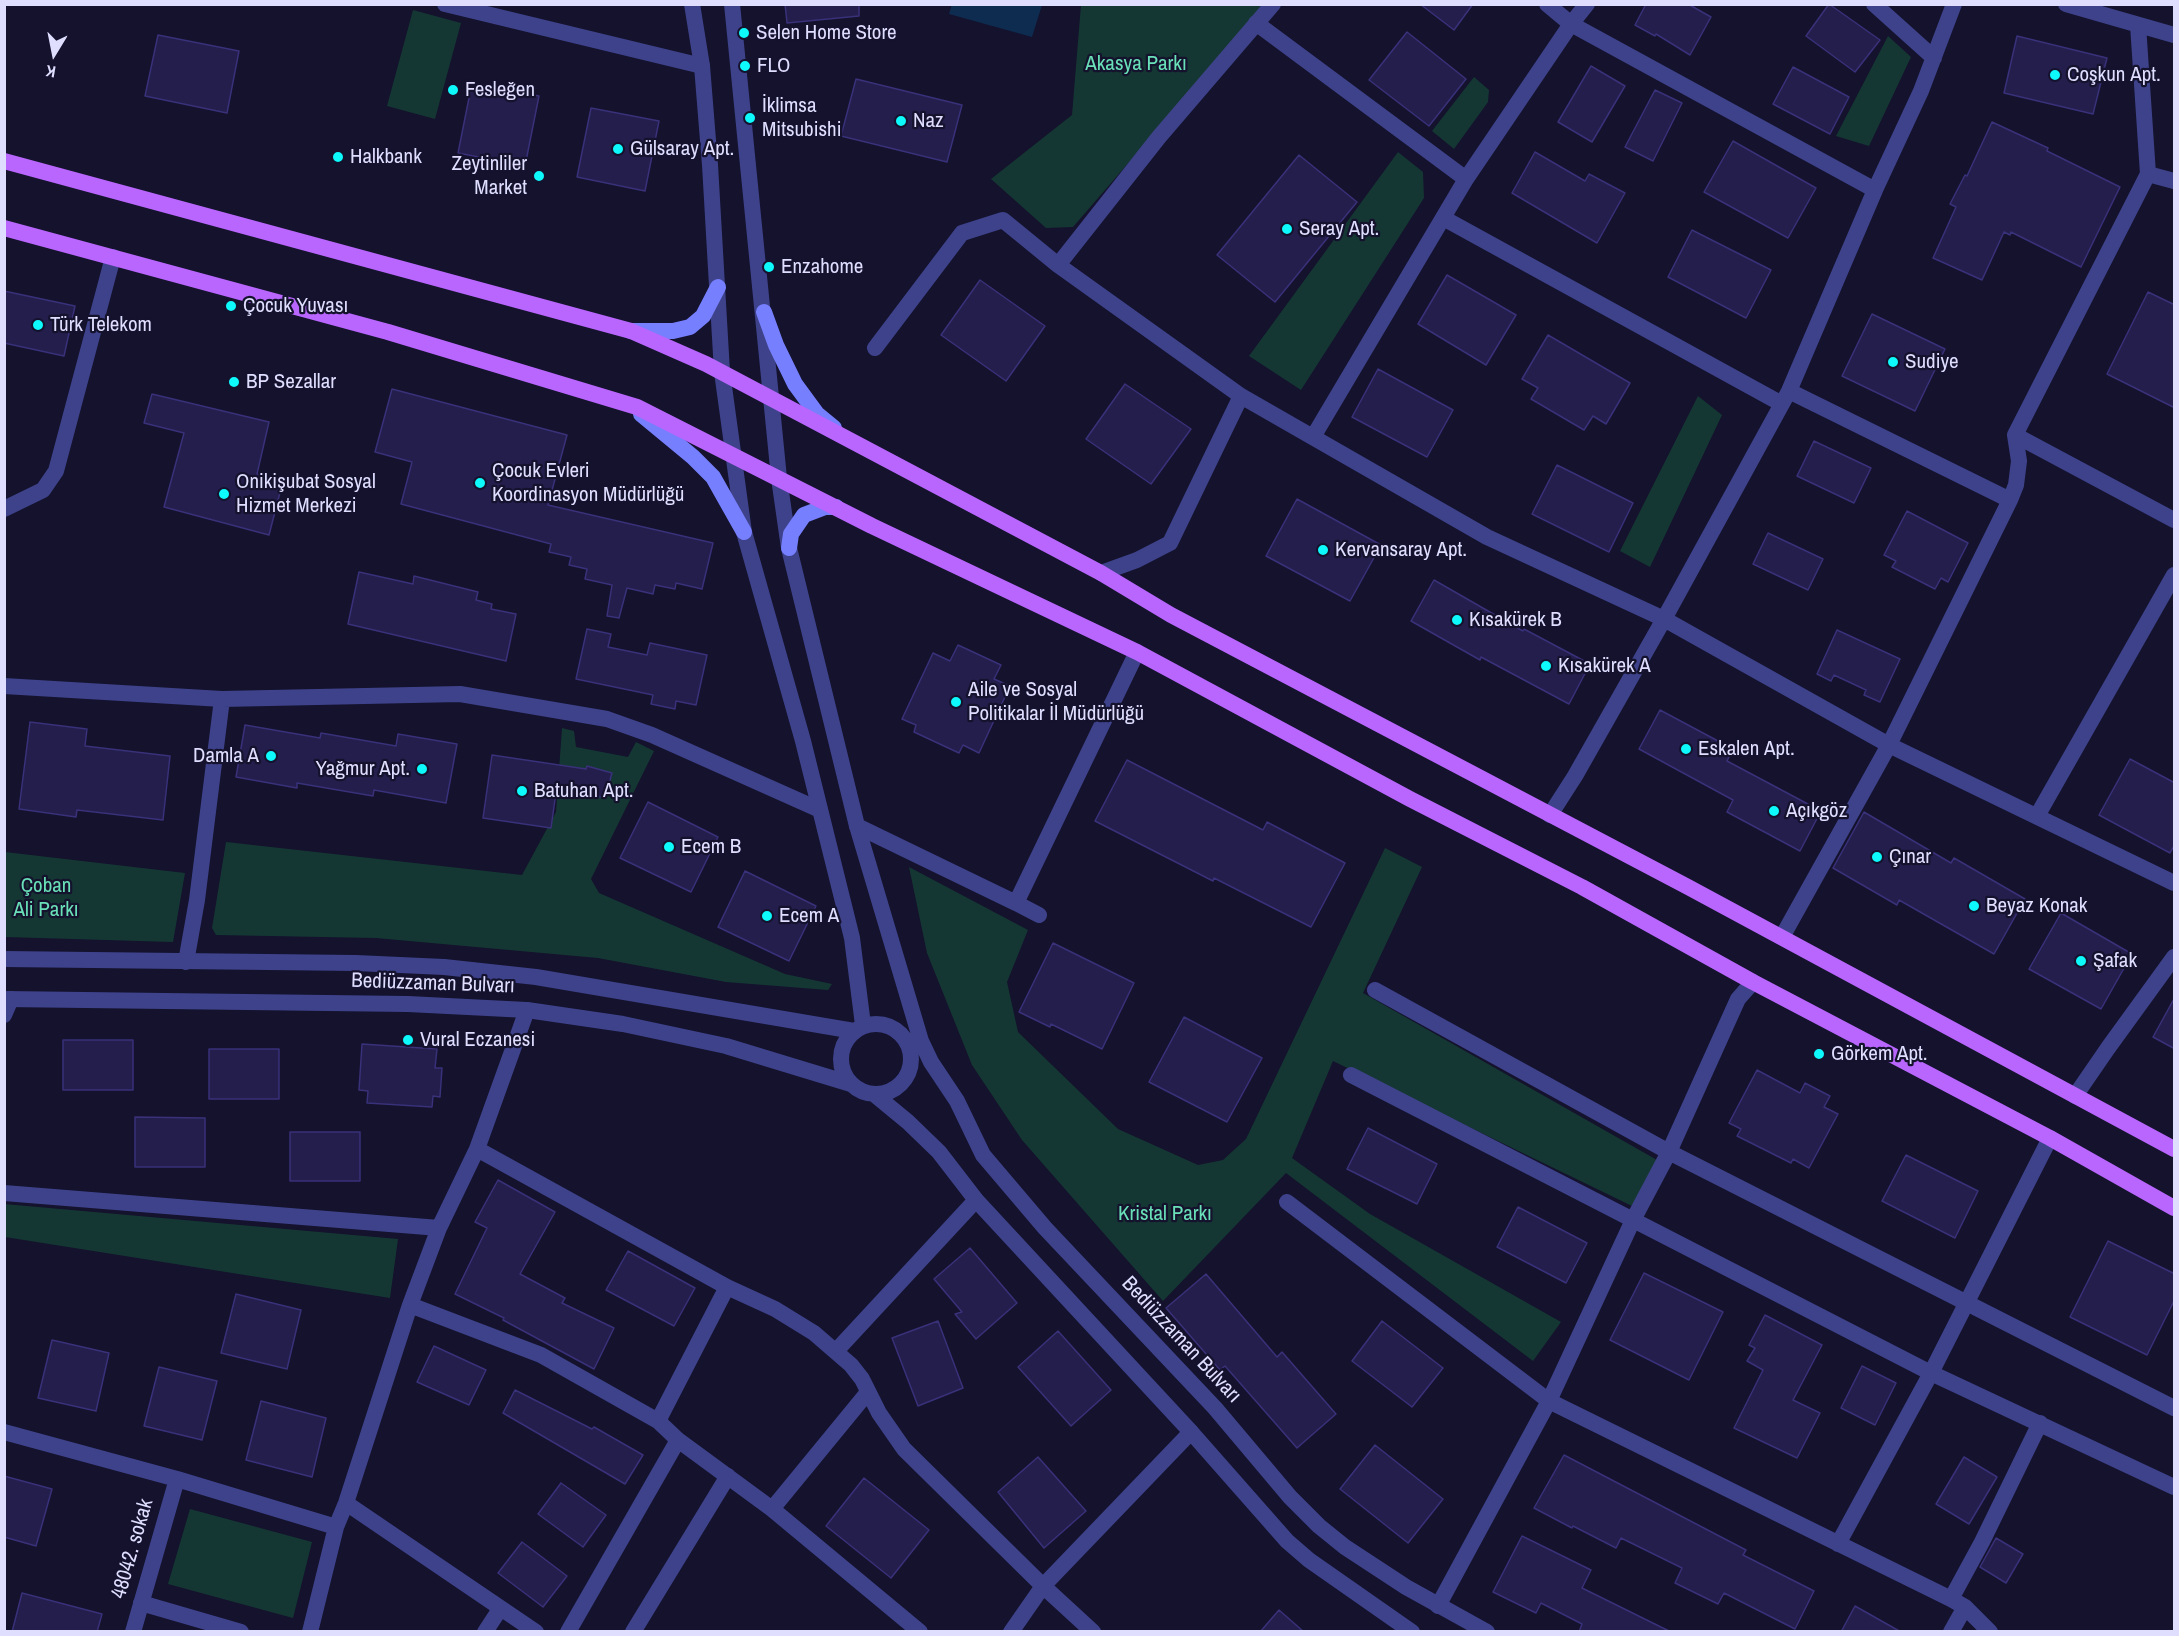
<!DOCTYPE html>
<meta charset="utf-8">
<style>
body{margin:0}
#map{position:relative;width:2179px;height:1636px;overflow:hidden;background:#14122d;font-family:"Archivo Narrow",sans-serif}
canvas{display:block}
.frame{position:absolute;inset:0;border:6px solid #dfdeff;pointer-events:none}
.north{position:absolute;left:24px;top:24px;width:60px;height:60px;-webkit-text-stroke:4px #14122d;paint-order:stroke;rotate:190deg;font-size:16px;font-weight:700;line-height:24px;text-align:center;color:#dfdeff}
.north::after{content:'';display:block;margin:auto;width:21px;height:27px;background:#dfdeff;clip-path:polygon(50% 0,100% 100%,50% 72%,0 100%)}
</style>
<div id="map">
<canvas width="2179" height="1636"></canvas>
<div class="frame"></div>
<div class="north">K</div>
</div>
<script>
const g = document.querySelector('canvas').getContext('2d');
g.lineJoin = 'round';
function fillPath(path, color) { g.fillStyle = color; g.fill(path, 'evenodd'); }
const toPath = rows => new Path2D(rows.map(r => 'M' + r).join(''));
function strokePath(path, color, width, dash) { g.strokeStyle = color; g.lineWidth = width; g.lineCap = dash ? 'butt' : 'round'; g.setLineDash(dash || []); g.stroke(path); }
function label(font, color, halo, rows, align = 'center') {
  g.font = font + ' "Archivo Narrow",sans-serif'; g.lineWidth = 4.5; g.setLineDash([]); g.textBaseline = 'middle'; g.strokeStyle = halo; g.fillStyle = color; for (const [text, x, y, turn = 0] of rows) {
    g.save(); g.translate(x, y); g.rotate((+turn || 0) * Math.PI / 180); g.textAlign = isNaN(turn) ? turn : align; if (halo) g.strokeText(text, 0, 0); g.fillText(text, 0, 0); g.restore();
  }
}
fillPath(toPath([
 [1081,5,1265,5,1073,227,1046,228,991,179,1072,115],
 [413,10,461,23,435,119,387,106],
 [1888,36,1911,57,1869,146,1836,136],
 [1474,77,1489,90,1488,102,1454,149,1432,131],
 [1398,152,1423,172,1424,198,1301,390,1249,356],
 [1698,396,1722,415,1650,567,1620,551],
 [562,728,574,731,576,747,628,757,636,742,654,751,591,879,599,893,785,974,832,984,828,990,726,982,598,958,376,938,216,935,212,928,226,842,522,875,556,812],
 [1385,848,1422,867,1363,993,1657,1160,1632,1206,1333,1061,1292,1158,1370,1214,1561,1322,1533,1361,1286,1173,1163,1301,1022,1140,972,1065,927,953,909,867,1028,930,1007,982,1018,1032,1118,1129,1198,1165,1223,1160,1246,1139],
 [5,852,185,873,173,942,5,937],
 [4,1204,398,1239,390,1298,5,1237],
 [190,1509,312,1542,293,1618,168,1584]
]), '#153733');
fillPath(toPath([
 [952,4,1042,4,1042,5,1032,37,949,14]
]), '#0e2c50');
const building = toPath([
 [785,4,859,4,859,16,787,23,785,4],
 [1420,4,1473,4,1454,30,1420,4],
 [1646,4,1688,4,1711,17,1690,55,1656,34,1655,36,1635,25,1646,4],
 [1829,4,1880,40,1855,72,1806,36,1829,4],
 [1407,32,1466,79,1429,126,1369,80,1407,32],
 [158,35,239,51,227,113,145,96,158,35],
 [2017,36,2107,58,2093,114,2004,93,2017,36],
 [1591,66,1625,86,1592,142,1558,122,1591,66],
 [1793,67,1849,97,1830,134,1773,104,1793,67],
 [856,79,962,105,947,162,841,136,856,79],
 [472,83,539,96,525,166,458,153,472,83],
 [1655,90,1682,103,1653,161,1625,147,1655,90],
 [591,108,659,121,645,191,577,177,591,108],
 [1992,122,2048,148,2047,151,2120,187,2081,267,2011,232,2010,235,2004,232,1982,280,1933,258,1956,207,1950,204,1965,175,1967,176,1992,122],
 [1733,141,1816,188,1788,238,1704,192,1733,141],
 [1535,152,1585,181,1589,174,1625,193,1597,243,1512,193,1535,152],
 [1299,155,1357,202,1275,302,1217,255,1299,155],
 [1692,230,1771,270,1746,318,1668,277,1692,230],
 [1447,275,1516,315,1486,365,1418,324,1447,275],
 [980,280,1045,326,1006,381,941,335,980,280],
 [4,291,75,306,64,356,4,343,4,291],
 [2148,292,2175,305,2175,408,2107,374,2148,292],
 [1872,314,1945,349,1915,411,1842,376,1872,314],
 [1548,335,1630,383,1606,424,1593,416,1584,430,1531,399,1538,388,1522,379,1548,335],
 [1378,369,1453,410,1427,457,1352,417,1378,369],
 [1125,384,1191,429,1151,484,1086,439,1125,384],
 [392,389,567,435,548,505,713,543,702,589,676,583,675,589,655,585,653,594,627,588,619,618,607,616,612,585,585,579,587,569,569,565,571,557,549,552,551,544,401,504,412,462,375,452,392,389],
 [152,394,269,422,257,474,283,481,269,535,164,507,184,433,144,423,152,394],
 [1814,441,1871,468,1854,503,1797,476,1814,441],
 [1557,465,1633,503,1609,552,1532,514,1557,465],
 [1297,499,1381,545,1350,601,1266,556,1297,499],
 [1907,511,1968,543,1948,582,1941,578,1935,589,1892,567,1896,561,1884,555,1907,511],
 [1768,533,1823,559,1808,590,1753,564,1768,533],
 [359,572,413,584,414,576,478,592,476,600,492,604,491,609,516,614,506,661,348,624,359,572],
 [1434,580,1523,631,1524,629,1590,664,1569,704,1481,657,1480,660,1411,621,1434,580],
 [587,629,611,634,608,647,647,655,650,643,707,655,696,705,676,701,675,709,651,704,653,695,576,679,587,629],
 [1837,630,1900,659,1880,702,1864,695,1866,690,1834,675,1831,681,1817,674,1837,630],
 [958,645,1001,665,994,679,1010,686,979,753,963,745,959,753,914,732,916,725,902,719,933,653,950,661,958,645],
 [1660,710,1733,749,1727,761,1821,811,1800,851,1727,812,1733,800,1639,749,1660,710],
 [30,722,87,729,85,746,170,756,163,820,77,810,76,817,19,809,30,722],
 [245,725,320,738,321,733,396,746,398,734,457,744,446,803,374,790,373,796,297,783,297,788,236,777,245,725],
 [492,755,586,769,587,766,612,773,605,798,557,785,551,828,483,818,492,755],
 [2130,759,2175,783,2175,844,2170,853,2099,815,2130,759],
 [1127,760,1263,830,1267,822,1345,863,1311,927,1214,878,1213,881,1095,821,1127,760],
 [648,802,718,837,691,892,620,858,648,802],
 [1864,812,1951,863,1954,858,2025,899,1994,954,1899,900,1897,905,1833,868,1864,812],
 [745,871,816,906,789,961,718,927,745,871],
 [2061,913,2132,954,2101,1009,2029,969,2061,913],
 [1053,943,1134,983,1102,1049,1051,1024,1050,1027,1019,1012,1053,943],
 [2175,997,2175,1049,2153,1037,2175,997],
 [1184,1017,1262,1058,1227,1122,1149,1082,1184,1017],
 [63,1040,133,1040,133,1090,63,1090,63,1040],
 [362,1044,437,1049,435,1068,442,1068,440,1097,433,1096,432,1107,367,1103,368,1091,359,1090,362,1044],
 [209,1049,279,1049,279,1099,209,1099,209,1049],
 [1757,1070,1800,1093,1805,1083,1830,1096,1824,1107,1838,1114,1809,1168,1793,1159,1791,1163,1737,1136,1741,1129,1729,1123,1757,1070],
 [135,1117,205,1118,205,1167,135,1167,135,1117],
 [1368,1128,1437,1164,1417,1204,1347,1169,1368,1128],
 [290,1132,360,1132,360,1181,290,1181,290,1132],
 [1906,1155,1978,1191,1955,1238,1882,1201,1906,1155],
 [498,1180,555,1212,520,1274,565,1298,562,1303,614,1328,594,1369,503,1320,504,1318,455,1294,487,1228,475,1222,498,1180],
 [1518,1207,1587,1243,1566,1283,1497,1247,1518,1207],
 [2108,1241,2175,1274,2175,1299,2147,1355,2070,1317,2108,1241],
 [970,1248,1017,1303,976,1339,955,1314,962,1312,934,1279,970,1248],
 [628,1251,695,1288,674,1326,606,1290,628,1251],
 [1644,1273,1723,1312,1689,1380,1610,1340,1644,1273],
 [1206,1274,1277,1357,1282,1352,1336,1414,1297,1448,1225,1366,1220,1370,1166,1308,1206,1274],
 [236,1294,301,1310,287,1369,221,1353,236,1294],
 [1765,1315,1822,1345,1793,1400,1820,1413,1797,1458,1734,1428,1763,1370,1747,1361,1755,1348,1749,1345,1765,1315],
 [938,1321,963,1388,918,1406,892,1338,938,1321],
 [1382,1321,1443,1368,1412,1407,1352,1361,1382,1321],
 [1058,1331,1111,1390,1071,1426,1018,1367,1058,1331],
 [52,1340,109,1353,96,1411,38,1398,52,1340],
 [434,1346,486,1370,469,1405,417,1382,434,1346],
 [1862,1366,1896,1383,1875,1425,1841,1408,1862,1366],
 [159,1367,217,1381,202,1440,144,1426,159,1367],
 [515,1390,592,1429,594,1427,643,1455,625,1484,503,1413,515,1390],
 [261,1401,326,1418,312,1477,246,1460,261,1401],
 [1375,1445,1443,1499,1408,1543,1340,1489,1375,1445],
 [1564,1455,1746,1550,1743,1555,1814,1591,1795,1629,1724,1593,1718,1604,1675,1583,1682,1568,1621,1538,1616,1548,1573,1526,1572,1528,1534,1508,1564,1455],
 [1038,1457,1086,1511,1044,1548,998,1492,1038,1457],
 [1964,1457,1997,1477,1969,1524,1936,1504,1964,1457],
 [4,1476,52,1489,36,1546,4,1537,4,1476],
 [864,1478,929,1530,891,1578,826,1526,864,1478],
 [561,1483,606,1515,583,1547,538,1514,561,1483],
 [1522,1536,1591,1570,1582,1588,1671,1632,1579,1632,1582,1624,1541,1603,1536,1613,1493,1592,1522,1536],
 [1996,1538,2023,1554,2006,1583,1980,1567,1996,1538],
 [522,1542,567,1576,543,1607,498,1573,522,1542],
 [22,1593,102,1614,97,1632,12,1632,22,1593],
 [1855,1606,1901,1632,1841,1632,1855,1606],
 [1279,1610,1304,1632,1260,1632,1279,1610]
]);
fillPath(building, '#241e4d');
strokePath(building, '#393179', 1.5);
strokePath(toPath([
 [445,4,702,66],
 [1547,4,1571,24,1875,190],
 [1874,4,1934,58],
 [2066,4,2174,35],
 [1256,23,1466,179],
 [2148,174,2174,181],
 [1445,219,1782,404],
 [1058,265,1159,137,1273,4],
 [875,348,962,233,1003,220,1058,265,1241,396,1487,537,1664,619,1889,745,2174,883],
 [1789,391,2010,500],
 [2015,435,2174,520],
 [1313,437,1466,179,1571,24,1587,4],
 [4,509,43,490,56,471,113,257],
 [1101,573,1137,560,1170,543,1241,396],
 [4,686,222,699,460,694,607,719,652,735,820,810],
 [1550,815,1575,776,1664,619,1789,391,1875,190,1921,91,1954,4],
 [2037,816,2174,575],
 [857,826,1016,903,1137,652],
 [1016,903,1039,915],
 [1782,937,1889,745,2010,500,2016,485,2019,461,2015,435,2148,174,2138,25],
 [186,962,197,900,222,699],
 [1375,990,1669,1152,2174,1408],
 [4,1015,11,999],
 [1351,1075,1931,1373,2174,1487],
 [2075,1096,2108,1048,2174,957],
 [477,1149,727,1287,775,1309,814,1333,851,1365,862,1379,879,1413,904,1449,1043,1586,1093,1632],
 [4,1193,439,1228],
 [1287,1202,1549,1401,1951,1599,1965,1607,1990,1632],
 [410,1305,541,1355,658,1421,678,1440,772,1509,920,1632],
 [836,1351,976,1200],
 [658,1421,727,1287],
 [4,1432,177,1479,336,1527],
 [346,1503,536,1632],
 [772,1509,868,1392],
 [1838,1544,1931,1373,2050,1138],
 [1951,1599,1982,1542,2040,1423],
 [141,1603,241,1632],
 [1438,1606,1549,1401,1633,1220,1669,1152,1738,999,1753,982],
 [133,1632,177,1479],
 [310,1632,336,1527,346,1503,410,1305,439,1228,477,1149,527,1010],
 [485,1632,500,1609],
 [568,1632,678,1440],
 [633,1632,728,1476],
 [1011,1632,1043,1586,1191,1432],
 [1951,1632,1965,1607]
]), '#3e428b', 16);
strokePath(toPath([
 [692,4,702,66,710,165,722,372,744,532,803,741,852,938,863,1025],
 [732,4,779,478,789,548,857,826,921,1041,931,1062,957,1101,983,1155,1045,1228,1215,1408,1290,1497,1319,1526,1345,1547,1406,1587,1487,1632],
 [4,959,356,963,444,967,536,977,854,1031],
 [4,999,408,1004,527,1010,623,1024,726,1046,851,1084],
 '841 1059a35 35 0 1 1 70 0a35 35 0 1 1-70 0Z',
 [874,1094,908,1122,939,1152,976,1200,1191,1432,1287,1541,1309,1560,1412,1632]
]), '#3e428b', 16);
strokePath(toPath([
 [764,312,776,345,795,384,817,414,834,428],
 [631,331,673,331,690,327,703,316,718,287],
 [641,414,693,457,713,477,744,532],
 [789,548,791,534,804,515,825,507,836,507]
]), '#767ffd', 16);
strokePath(toPath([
 [4,161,631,331,706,364,1101,573,1171,615,1688,887,2174,1149],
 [4,228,388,332,637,407,872,526,1137,652,1410,799,1582,887,1753,982,2050,1138,2174,1208]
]), '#b866fd', 16);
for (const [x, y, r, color] of [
 [744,33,6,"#0df9fc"],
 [745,66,6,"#0df9fc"],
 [2055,75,6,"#0df9fc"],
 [453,90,6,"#0df9fc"],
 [750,118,6,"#0df9fc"],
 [901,121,6,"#0df9fc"],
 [618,149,6,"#0df9fc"],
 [338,157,6,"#0df9fc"],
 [539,176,6,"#0df9fc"],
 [1287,229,6,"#0df9fc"],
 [769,267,6,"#0df9fc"],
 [231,306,6,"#0df9fc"],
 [38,325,6,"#0df9fc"],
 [1893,362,6,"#0df9fc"],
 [234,382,6,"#0df9fc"],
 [480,483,6,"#0df9fc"],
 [224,494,6,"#0df9fc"],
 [1323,550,6,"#0df9fc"],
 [1457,620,6,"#0df9fc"],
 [1546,666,6,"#0df9fc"],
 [956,702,6,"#0df9fc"],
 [1686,749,6,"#0df9fc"],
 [271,756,6,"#0df9fc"],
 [422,769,6,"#0df9fc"],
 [522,791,6,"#0df9fc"],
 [1774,811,6,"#0df9fc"],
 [669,847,6,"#0df9fc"],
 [1877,857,6,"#0df9fc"],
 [1974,906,6,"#0df9fc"],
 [767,916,6,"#0df9fc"],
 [2081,961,6,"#0df9fc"],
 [408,1040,6,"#0df9fc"],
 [1819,1054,6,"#0df9fc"]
]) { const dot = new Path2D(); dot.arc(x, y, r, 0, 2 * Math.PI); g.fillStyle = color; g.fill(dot); strokePath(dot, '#14122d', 2); }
label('21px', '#dfdeff', '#14122d', [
 ["Selen Home Store",756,33],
 ["FLO",757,66],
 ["Coşkun Apt.",2067,75],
 ["Fesleğen",465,90],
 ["İklimsa",762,106],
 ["Mitsubishi",762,130],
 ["Naz",913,121],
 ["Gülsaray Apt.",630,149],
 ["Halkbank",350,157],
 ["Zeytinliler",527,164,"right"],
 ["Market",527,188,"right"],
 ["Seray Apt.",1299,229],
 ["Enzahome",781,267],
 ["Çocuk Yuvası",243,306],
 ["Türk Telekom",50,325],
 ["Sudiye",1905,362],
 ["BP Sezallar",246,382],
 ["Çocuk Evleri",492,471],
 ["Koordinasyon Müdürlüğü",492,495],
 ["Onikişubat Sosyal",236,482],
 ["Hizmet Merkezi",236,506],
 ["Kervansaray Apt.",1335,550],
 ["Kısakürek B",1469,620],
 ["Kısakürek A",1558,666],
 ["Aile ve Sosyal",968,690],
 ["Politikalar İl Müdürlüğü",968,714],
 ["Eskalen Apt.",1698,749],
 ["Damla A",259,756,"right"],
 ["Yağmur Apt.",410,769,"right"],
 ["Batuhan Apt.",534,791],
 ["Açıkgöz",1786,811],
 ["Ecem B",681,847],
 ["Çınar",1889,857],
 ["Beyaz Konak",1986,906],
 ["Ecem A",779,916],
 ["Şafak",2093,961],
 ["Vural Eczanesi",420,1040],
 ["Görkem Apt.",1831,1054]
], 'left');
label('21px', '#69e0b8', '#14122d', [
 ["Akasya Parkı",1136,64],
 ["Çoban",46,886],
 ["Ali Parkı",46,910],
 ["Kristal Parkı",1165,1214]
]);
label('21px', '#dfdeff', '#14122d', [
 ["Bediüzzaman Bulvarı",433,984,2],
 ["Bediüzzaman Bulvarı",1181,1340,47],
 ["48042. sokak",133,1549,-74]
]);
</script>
